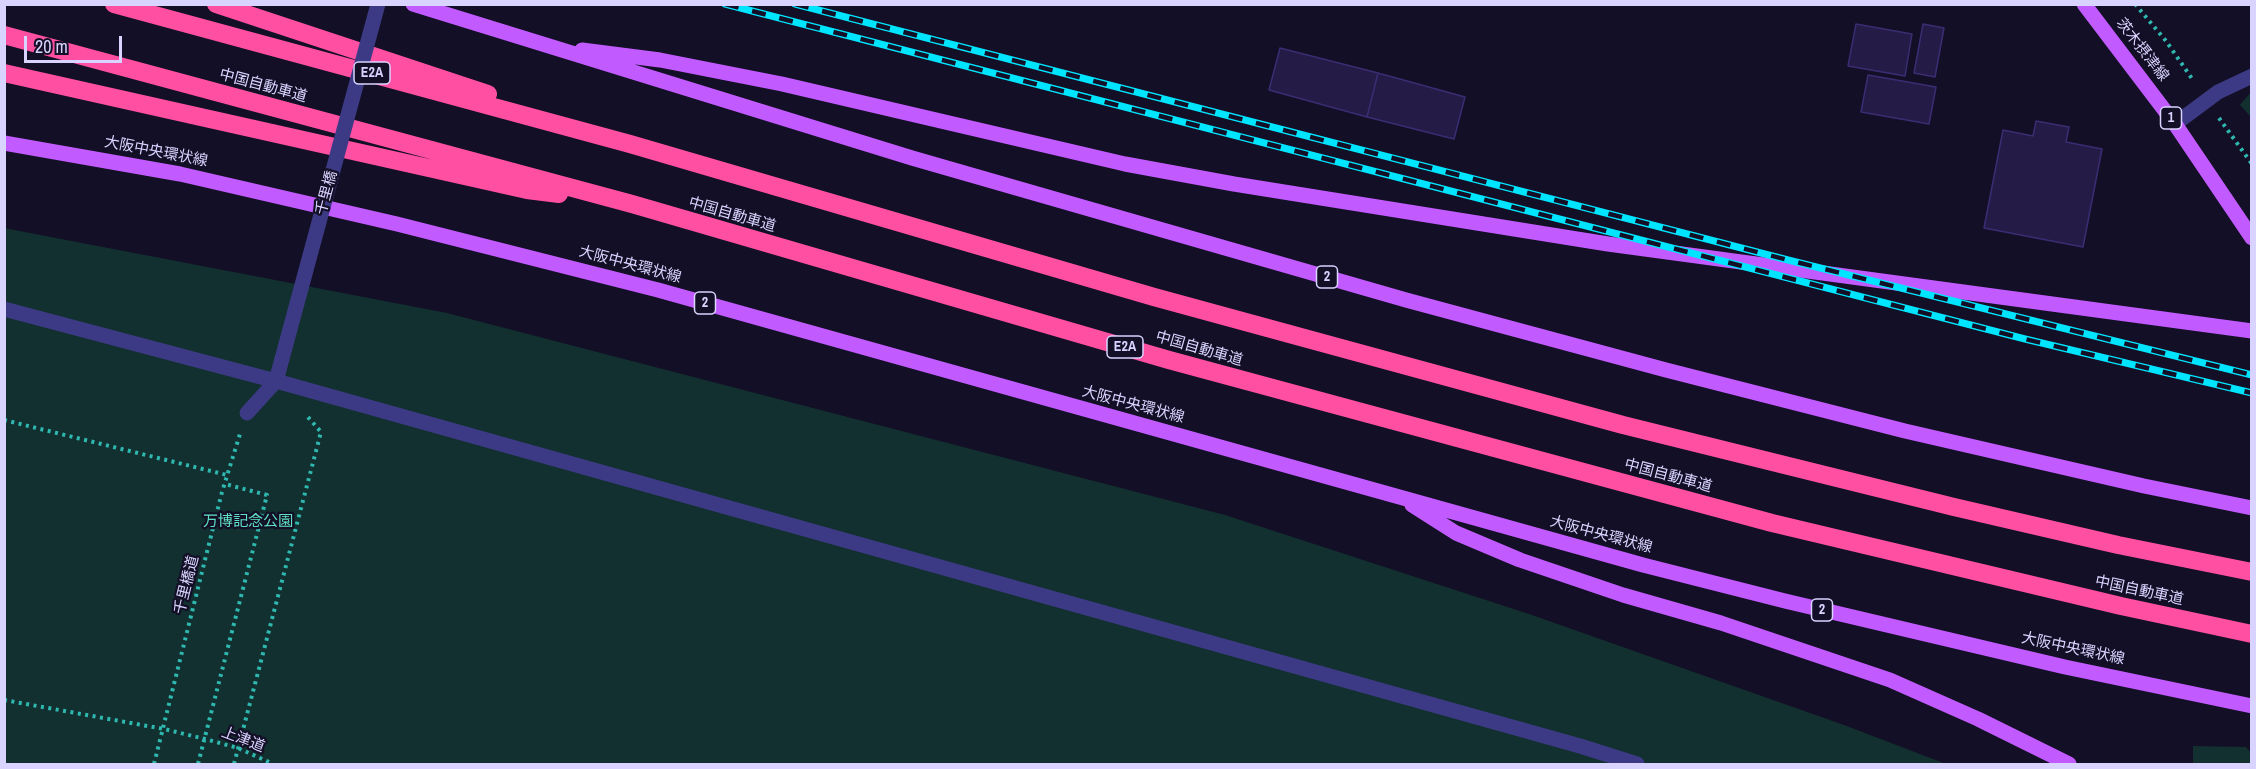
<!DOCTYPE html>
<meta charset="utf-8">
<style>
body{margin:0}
#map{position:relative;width:2256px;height:769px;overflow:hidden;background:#130f26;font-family:"Archivo Narrow",sans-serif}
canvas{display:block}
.frame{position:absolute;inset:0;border:6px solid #d9d4ff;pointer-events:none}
.scale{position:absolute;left:24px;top:36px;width:98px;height:27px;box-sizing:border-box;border:3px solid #d9d4ff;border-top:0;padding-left:8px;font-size:18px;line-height:21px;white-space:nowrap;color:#d9d4ff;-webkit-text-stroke:4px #130f26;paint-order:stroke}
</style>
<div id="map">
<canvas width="2256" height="769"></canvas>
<div class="frame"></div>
<div class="scale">20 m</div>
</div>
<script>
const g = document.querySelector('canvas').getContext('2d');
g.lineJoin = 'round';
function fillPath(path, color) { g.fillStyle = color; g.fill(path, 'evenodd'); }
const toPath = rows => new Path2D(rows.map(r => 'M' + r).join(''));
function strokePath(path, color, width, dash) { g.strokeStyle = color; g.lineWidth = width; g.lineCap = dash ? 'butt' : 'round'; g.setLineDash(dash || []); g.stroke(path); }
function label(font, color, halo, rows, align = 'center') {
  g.font = font + ' "Archivo Narrow","Noto Sans JP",sans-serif'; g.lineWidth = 4.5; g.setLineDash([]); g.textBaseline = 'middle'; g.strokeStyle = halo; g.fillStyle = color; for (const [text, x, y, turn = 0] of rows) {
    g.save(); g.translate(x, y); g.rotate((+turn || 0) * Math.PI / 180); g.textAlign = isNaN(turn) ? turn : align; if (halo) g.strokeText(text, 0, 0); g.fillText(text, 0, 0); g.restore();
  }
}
fillPath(toPath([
 [2251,92,2251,117,2240,105],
 [4,228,447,313,1225,515,1532,615,1844,725,1946,764,5,764],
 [2193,746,2246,747,2251,753,2251,764,2193,764]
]), '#12302f');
const building = toPath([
 [1856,24,1912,34,1905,76,1848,66,1856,24],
 [1923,24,1944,28,1935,77,1914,73,1923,24],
 [1280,48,1378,73,1367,117,1269,90,1280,48],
 [1378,73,1465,97,1454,139,1367,117,1378,73],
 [1868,75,1936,87,1929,124,1861,112,1868,75],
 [2036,121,2069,127,2066,142,2102,149,2083,247,1984,228,2003,130,2033,136,2036,121]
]);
fillPath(building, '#241b47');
strokePath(building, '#3b2d73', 1.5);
strokePath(toPath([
 [2135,4,2166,41,2193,80],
 [2219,118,2252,164],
 [4,420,227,475],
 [4,700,164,729,205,739,238,748,273,764],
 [154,764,222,492,240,434],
 [198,764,267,495,225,484],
 [234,764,321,432,307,416]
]), '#2fb8b0', 4, [3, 4.5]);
strokePath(toPath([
 [2175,124,2218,92,2252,76],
 [4,309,276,381,1580,746,1637,764],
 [247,413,276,381]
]), '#3d3a85', 15);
strokePath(toPath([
 [413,4,912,158,1406,300,1666,370,1905,431,2144,486,2252,508],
 [2084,4,2175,124,2252,238],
 [582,50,660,60,782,84,1125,164,1234,184,1608,244,2252,331],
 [4,143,180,174,397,224,658,290,1643,565,1785,601,2065,667,2252,706],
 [1412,505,1456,533,1520,560,1623,595,1721,623,1890,680,1978,719,2069,764]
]), '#c25bff', 15);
strokePath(toPath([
 [114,4,630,144,1154,297,1623,425,1954,507,2118,545,2252,572],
 [216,4,488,94],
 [4,35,632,204,1169,360,1772,523,2121,606,2252,634],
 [4,73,527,190,559,194]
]), '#ff4fa3', 18);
const rail = toPath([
 [725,4,2025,339,2252,393],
 [795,4,1788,260,2252,375]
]);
strokePath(rail, '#00e5ff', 7);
strokePath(rail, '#130f26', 4.5, [14]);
strokePath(toPath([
 [276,381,378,4]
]), '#3d3a85', 15);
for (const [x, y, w] of [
 [372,73,36],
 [2171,118,21],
 [1327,277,21],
 [705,303,21],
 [1125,347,36],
 [1822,610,21]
]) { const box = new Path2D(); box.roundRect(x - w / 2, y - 11, w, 22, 4.5); g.fillStyle = '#130f26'; g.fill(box); strokePath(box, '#d9d4ff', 1.5); }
label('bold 14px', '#d9d4ff', null, [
 ["E2A",372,73],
 ["1",2171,118],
 ["2",1327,277],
 ["2",705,303],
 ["E2A",1125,347],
 ["2",1822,610]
]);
label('15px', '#d9d4ff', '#130f26', [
 ["茨木摂津線",2142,50,52],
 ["中国自動車道",263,86,15],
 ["大阪中央環状線",156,152,11],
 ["千里橋",327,193,-75],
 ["中国自動車道",732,215,16],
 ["大阪中央環状線",630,265,15],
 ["中国自動車道",1199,349,16],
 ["大阪中央環状線",1133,405,15],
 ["中国自動車道",1668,476,15],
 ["大阪中央環状線",1601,535,15],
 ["千里橋道",187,585,-76],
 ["中国自動車道",2139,591,12],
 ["大阪中央環状線",2073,649,12],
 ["上津道",243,740,21]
]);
label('15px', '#5fe0c0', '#130f26', [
 ["万博記念公園",248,522]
]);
</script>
